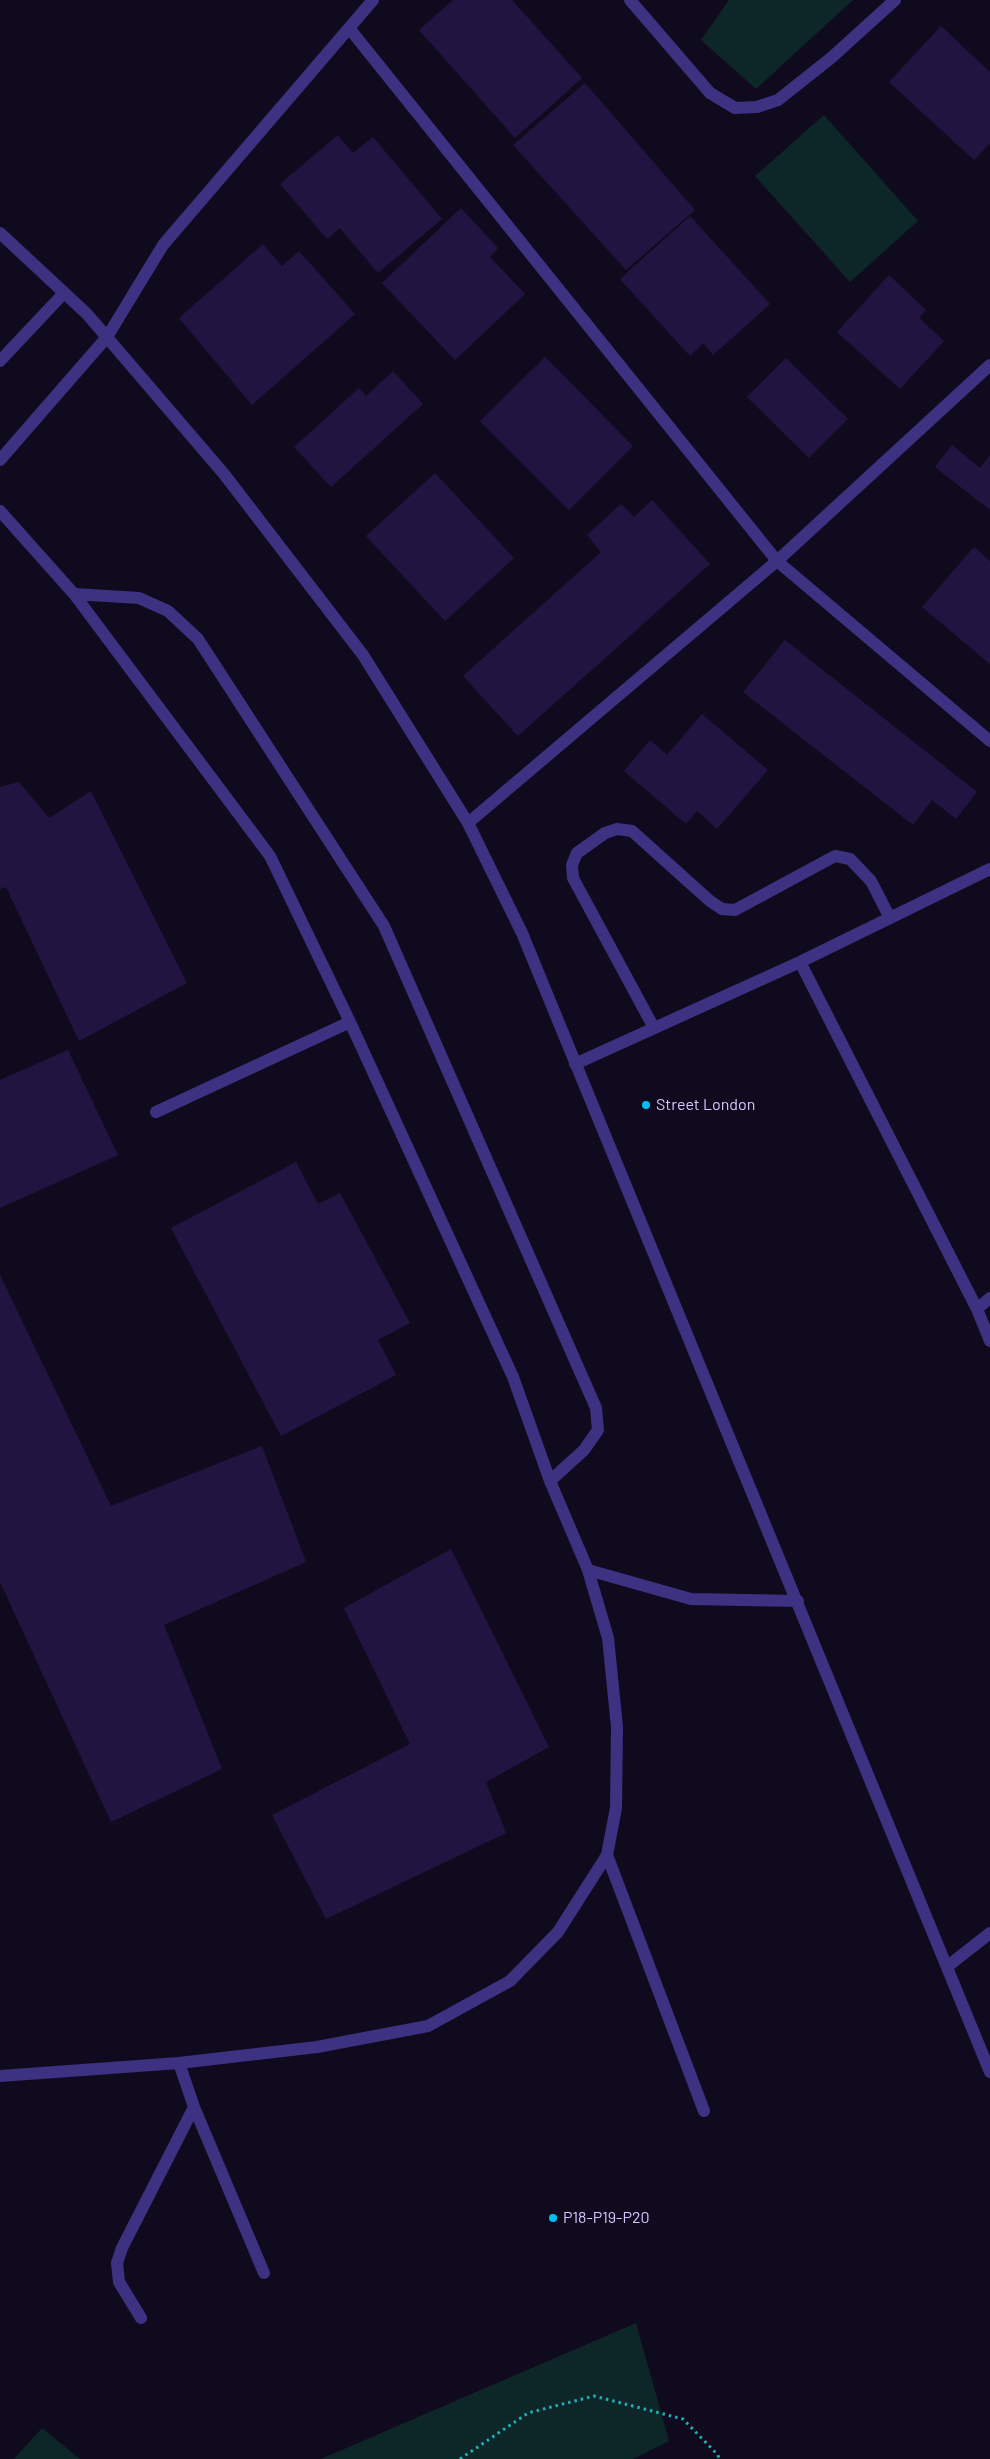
<!DOCTYPE html>
<style>
body{margin:0}
canvas{display:block;background:#100a1e}
</style>
<canvas width="990" height="2459"></canvas>
<script>
const g = document.querySelector('canvas').getContext('2d');
g.lineJoin = 'round';
function fillPath(path, color) { g.fillStyle = color; g.fill(path, 'evenodd'); }
const toPath = rows => new Path2D(rows.map(r => 'M' + r).join(''));
function strokePath(path, color, width, dash) { g.strokeStyle = color; g.lineWidth = width; g.lineCap = dash ? 'butt' : 'round'; g.setLineDash(dash || []); g.stroke(path); }
function label(font, color, halo, rows, align = 'center') {
  g.font = font + ' Barlow,sans-serif'; g.lineWidth = 4.5; g.setLineDash([]); g.textBaseline = 'middle'; g.strokeStyle = halo; g.fillStyle = color; for (const [text, x, y, turn = 0] of rows) {
    g.save(); g.translate(x, y); g.rotate((+turn || 0) * Math.PI / 180); g.textAlign = isNaN(turn) ? turn : align; if (halo) g.strokeText(text, 0, 0); g.fillText(text, 0, 0); g.restore();
  }
}
fillPath(toPath([
 [729,0,853,0,756,89,701,40],
 [824,115,918,221,850,282,755,176],
 [636,2323,669,2441,633,2459,321,2459],
 [42,2428,80,2459,14,2459]
]), '#0d2628');
fillPath(toPath([
 [453,0,512,0,582,78,515,138,419,30],
 [941,26,990,72,990,143,974,160,889,82],
 [585,83,695,210,626,270,513,145],
 [338,135,353,153,373,137,442,219,378,273,340,228,327,239,280,184],
 [461,208,498,248,490,257,525,294,455,360,382,283],
 [690,216,770,304,713,355,703,343,690,356,620,279],
 [263,244,282,266,299,251,355,314,252,405,179,318],
 [889,275,926,310,919,318,944,341,900,389,837,332],
 [545,357,633,446,569,510,480,421],
 [786,358,848,419,809,458,747,397],
 [393,371,423,404,331,487,294,447,359,388,366,396],
 [952,445,980,468,990,455,990,510,935,467],
 [435,473,514,558,445,621,366,536],
 [652,500,710,564,518,736,463,676,601,552,587,535,621,504,634,517],
 [974,547,990,561,990,664,922,607],
 [785,640,977,792,956,819,932,800,913,825,743,692],
 [702,714,768,770,717,829,697,811,686,824,624,771,650,740,667,755],
 [19,782,49,818,91,791,187,983,79,1041,6,887,0,889,0,787],
 [68,1050,118,1155,0,1208,0,1080],
 [296,1162,318,1204,340,1193,410,1323,378,1340,396,1375,281,1436,171,1228],
 [0,1275,111,1506,262,1446,306,1562,164,1625,222,1769,111,1822,0,1582],
 [451,1549,549,1747,486,1782,506,1833,326,1919,272,1815,410,1744,344,1608]
]), '#221441');
strokePath(toPath([
 [460,2459,528,2413,594,2396,683,2419,718,2455,719,2459]
]), '#22b0b8', 3, [2.5, 4]);
strokePath(toPath([
 [630,0,710,93,735,108,757,107,778,100,831,58,895,0],
 [349,28,777,561,990,741],
 [0,233,87,314,224,474,363,655,468,823,522,933,990,2072],
 [0,361,64,293],
 [0,460,107,337,163,245,373,0],
 [0,511,74,594,270,856,350,1022,513,1377,550,1481,588,1570,608,1638,617,1727,616,1808,607,1855,558,1932,510,1981,428,2026,317,2047,179,2063,0,2076],
 [74,594,139,598,168,611,198,639,384,926,596,1408,598,1430,584,1450,550,1481],
 [468,823,777,561,990,365],
 [800,962,977,1309,990,1341],
 [654,1028,573,878,572,865,577,853,605,833,617,829,632,831,710,901,722,909,735,910,835,856,850,859,871,881,890,918],
 [575,1064,800,962,990,869],
 [156,1112,350,1022],
 [977,1309,990,1298],
 [588,1570,691,1599,798,1601],
 [607,1855,704,2111],
 [948,1966,990,1933],
 [179,2063,194,2107,264,2273],
 [141,2318,119,2282,117,2263,122,2248,194,2107]
]), '#3d3181', 12);
for (const [x, y, r, color] of [
 [646,1105,5,"#00bef2"],
 [553,2218,5,"#00bef2"]
]) { const dot = new Path2D(); dot.arc(x, y, r, 0, 2 * Math.PI); g.fillStyle = color; g.fill(dot); strokePath(dot, '#100a1e', 2); }
label('16px', '#d4c7ff', '#100a1e', [
 ["Street London",656,1105],
 ["P18-P19-P20",563,2218]
], 'left');
</script>
